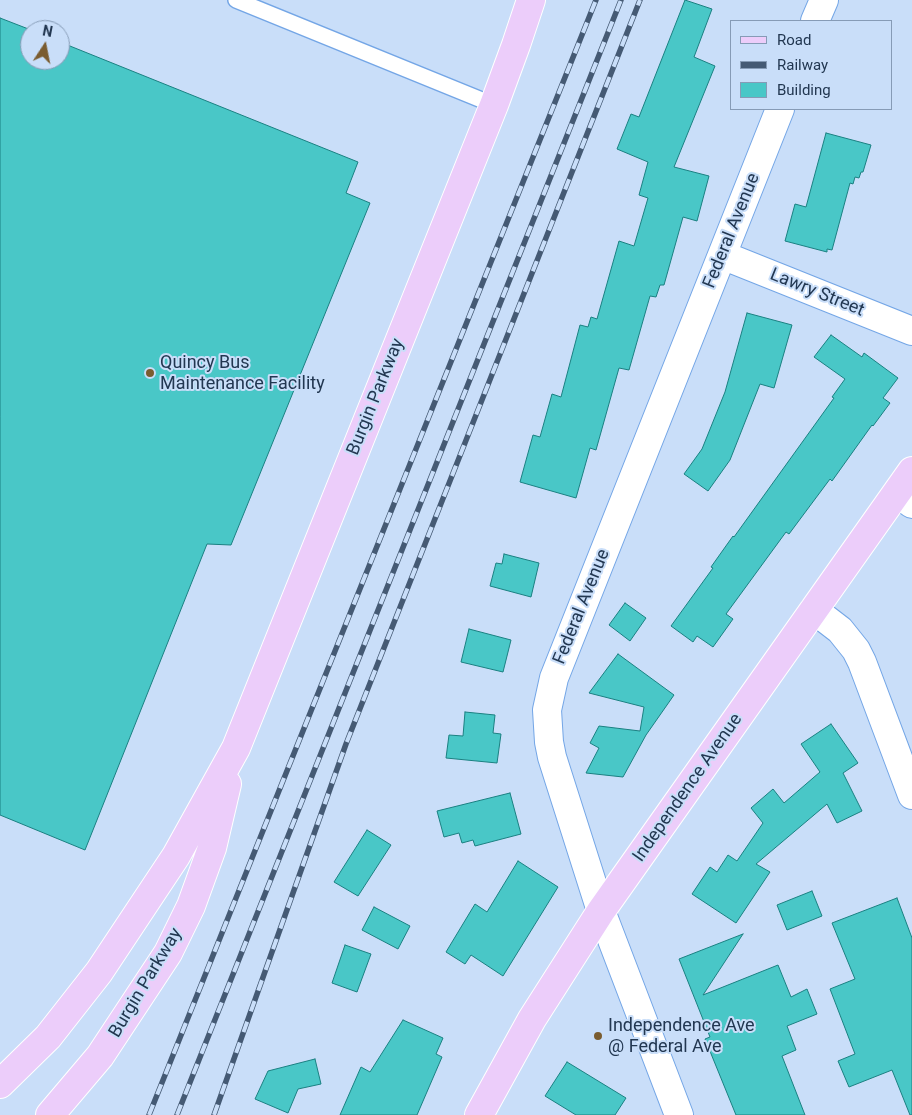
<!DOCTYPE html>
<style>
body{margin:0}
#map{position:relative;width:912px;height:1115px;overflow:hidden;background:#c9def9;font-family:Roboto,sans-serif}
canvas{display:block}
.legend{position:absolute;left:730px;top:20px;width:162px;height:90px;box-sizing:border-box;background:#c9def9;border:1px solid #869bb6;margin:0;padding:6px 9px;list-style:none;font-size:15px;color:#223751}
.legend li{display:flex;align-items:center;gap:10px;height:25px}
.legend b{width:25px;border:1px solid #869bb6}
.north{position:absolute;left:20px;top:20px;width:50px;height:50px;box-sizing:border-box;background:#c9def9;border:1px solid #869bb6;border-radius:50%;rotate:11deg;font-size:14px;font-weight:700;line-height:20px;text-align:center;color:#223751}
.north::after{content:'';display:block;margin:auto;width:18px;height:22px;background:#7a5c30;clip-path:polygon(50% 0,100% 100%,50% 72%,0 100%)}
</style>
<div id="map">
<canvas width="912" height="1115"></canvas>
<ul class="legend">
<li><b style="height:6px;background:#eccdfa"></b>Road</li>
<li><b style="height:6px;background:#455a74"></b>Railway</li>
<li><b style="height:14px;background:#49c7c7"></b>Building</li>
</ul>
<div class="north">N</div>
</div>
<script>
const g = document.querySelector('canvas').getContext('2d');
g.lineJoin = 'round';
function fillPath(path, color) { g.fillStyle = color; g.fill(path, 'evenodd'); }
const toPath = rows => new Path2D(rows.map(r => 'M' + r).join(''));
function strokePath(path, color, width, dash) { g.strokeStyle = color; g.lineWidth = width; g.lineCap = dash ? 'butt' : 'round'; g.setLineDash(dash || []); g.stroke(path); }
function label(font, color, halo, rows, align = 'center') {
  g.font = font + ' Roboto,sans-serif'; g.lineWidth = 4; g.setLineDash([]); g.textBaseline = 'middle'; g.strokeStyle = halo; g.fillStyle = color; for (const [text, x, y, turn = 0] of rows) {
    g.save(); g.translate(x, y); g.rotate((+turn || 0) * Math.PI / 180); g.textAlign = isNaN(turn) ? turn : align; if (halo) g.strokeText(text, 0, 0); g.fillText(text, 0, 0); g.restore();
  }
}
const building = toPath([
 [685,0,712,9,694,57,715,66,674,167,709,176,697,221,683,217,664,285,660,285,656,297,650,296,629,370,619,368,596,450,590,448,576,498,520,482,533,435,540,437,552,394,561,397,580,325,588,327,591,317,597,319,619,241,634,246,648,198,639,195,648,162,617,149,631,114,639,117,685,0],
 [0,18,31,30,30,60,60,60,60,42,358,162,346,193,370,203,231,545,207,544,85,850,0,815,0,18],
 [826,133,871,145,863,172,861,172,859,178,855,177,853,184,850,183,832,250,827,249,827,252,785,241,795,204,806,207,826,133],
 [747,313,792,325,774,388,760,384,730,460,708,491,684,474,702,449,725,392,747,313],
 [831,335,862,357,864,353,898,378,883,398,890,403,873,426,872,425,832,481,830,479,789,534,786,532,726,614,733,619,713,647,697,636,693,642,671,626,713,568,711,567,733,536,734,537,834,398,832,397,845,379,814,357,831,335],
 [504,554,539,563,531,597,490,586,496,563,502,564,504,554],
 [625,603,646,618,630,641,609,625,625,603],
 [469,629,511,640,503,672,461,662,469,629],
 [618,654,674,695,646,735,623,777,586,773,599,748,590,743,599,726,640,731,644,707,589,693,618,654],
 [465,712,495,715,493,733,501,734,497,763,446,758,449,735,463,736,465,712],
 [831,724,858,763,843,773,862,811,837,823,827,804,756,864,770,872,736,923,692,894,710,867,717,872,728,855,737,861,763,823,751,808,773,789,784,803,820,772,801,744,831,724],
 [510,793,521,834,475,846,473,840,462,843,459,833,444,837,437,811,510,793],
 [367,830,391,845,358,896,334,882,367,830],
 [518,861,558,887,503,976,471,955,465,964,446,952,475,904,487,912,518,861],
 [812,891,822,916,787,930,777,905,812,891],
 [897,898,912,938,912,1115,910,1115,892,1070,849,1087,838,1061,855,1054,830,989,855,979,832,923,897,898],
 [374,907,410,926,398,949,362,930,374,907],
 [743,934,703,995,778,965,791,997,807,989,817,1014,787,1026,796,1050,782,1056,805,1115,736,1115,705,1039,710,1037,679,959,743,934],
 [345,945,371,954,357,992,332,983,345,945],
 [403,1020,443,1038,436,1054,442,1057,417,1115,340,1115,361,1067,370,1072,403,1020],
 [315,1059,321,1084,298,1089,288,1113,255,1099,268,1071,315,1059],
 [567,1062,626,1098,615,1115,576,1115,545,1096,567,1062]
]);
fillPath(building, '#49c7c7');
strokePath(building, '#1a8081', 1);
const service = toPath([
 [236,0,494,105]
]);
const minor = toPath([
 [815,21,824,0],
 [722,255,912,331],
 [897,493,912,504],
 [814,610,840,630,856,650,862,662,912,795],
 [679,1115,601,911,552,757,549,742,547,710,554,678,780,109]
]);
const primary = toPath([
 [0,1084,48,1037,99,972,176,856,236,748,494,105,516,45,531,0],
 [50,1115,100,1056,168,953,191,906,212,848,227,784],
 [479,1115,532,1019,601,911,912,471]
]);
strokePath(service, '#74a6e6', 18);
strokePath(minor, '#74a6e6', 30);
strokePath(primary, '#fff', 30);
strokePath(service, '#fff', 15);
strokePath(minor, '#fff', 28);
strokePath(primary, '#eccdfa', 28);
const rail = toPath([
 [149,1115,596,0],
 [177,1115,621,0],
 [214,1115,346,744,640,0]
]);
strokePath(rail, '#455a74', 5.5);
strokePath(rail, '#c9def9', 4, [11]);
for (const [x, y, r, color] of [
 [150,373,5,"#7a5c30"],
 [598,1036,5,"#7a5c30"]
]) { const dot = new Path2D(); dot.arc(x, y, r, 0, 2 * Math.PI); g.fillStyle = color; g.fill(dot); strokePath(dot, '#c9def9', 2); }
label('18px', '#223751', '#c9def9', [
 ["Federal Avenue",732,231,-68],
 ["Lawry Street",817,293,22],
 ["Burgin Parkway",376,397,-68],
 ["Federal Avenue",582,607,-68],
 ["Independence Avenue",688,788,-55],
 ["Burgin Parkway",146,983,-59]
]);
label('18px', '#223751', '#c9def9', [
 ["Quincy Bus",160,363],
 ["Maintenance Facility",160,384],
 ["Independence Ave",608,1026],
 ["@ Federal Ave",608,1047]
], 'left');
</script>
